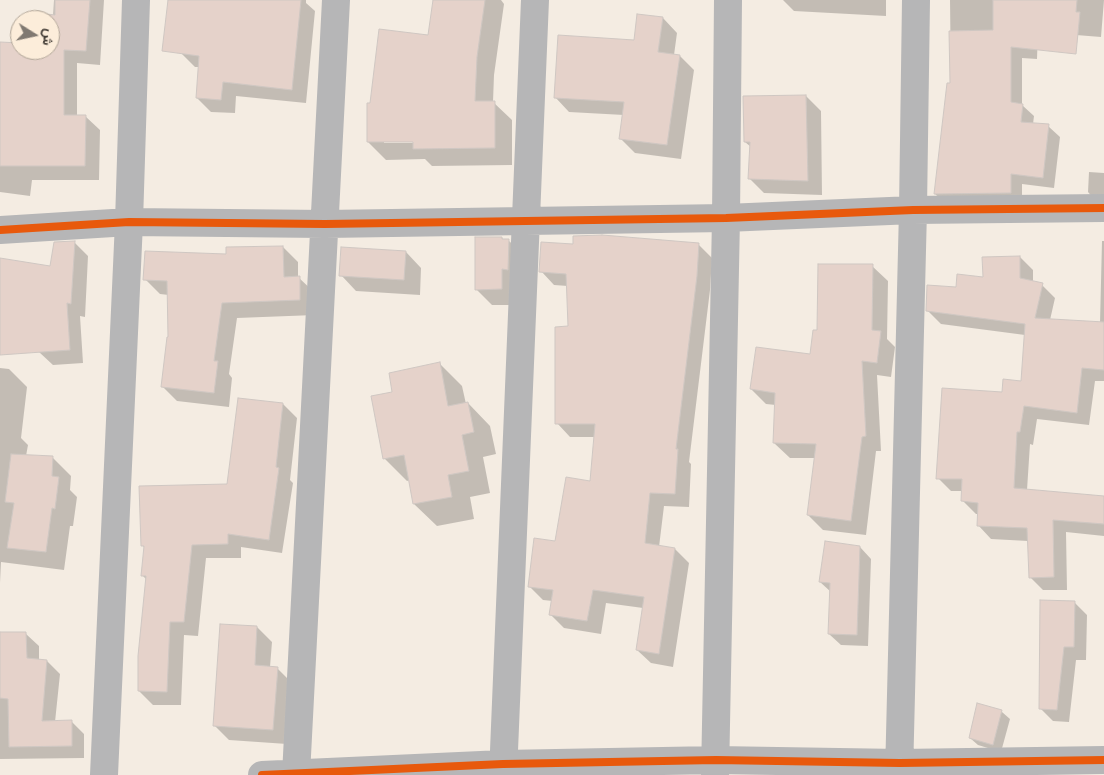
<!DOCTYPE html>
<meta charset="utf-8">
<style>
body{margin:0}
#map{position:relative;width:1104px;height:775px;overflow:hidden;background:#f4ece2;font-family:"DM Sans",Vazirmatn,sans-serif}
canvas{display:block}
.north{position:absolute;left:10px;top:10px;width:50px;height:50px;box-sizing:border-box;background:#fcedda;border:1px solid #b1a698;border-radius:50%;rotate:100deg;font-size:14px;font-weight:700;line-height:20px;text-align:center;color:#413b34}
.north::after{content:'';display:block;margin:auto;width:18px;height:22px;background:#807971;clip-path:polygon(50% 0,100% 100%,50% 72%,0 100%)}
</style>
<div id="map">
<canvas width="1104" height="775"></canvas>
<div class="north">ش</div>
</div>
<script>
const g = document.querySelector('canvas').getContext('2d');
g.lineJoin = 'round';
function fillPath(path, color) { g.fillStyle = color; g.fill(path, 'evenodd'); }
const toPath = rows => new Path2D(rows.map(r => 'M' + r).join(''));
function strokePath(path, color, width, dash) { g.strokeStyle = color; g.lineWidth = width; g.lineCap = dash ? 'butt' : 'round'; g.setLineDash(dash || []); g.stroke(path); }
fillPath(toPath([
 [54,0,104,0,100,65,77,63,77,116,85,116,100,130,99,180,32,180,30,196,0,192,0,44,20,44,20,50,50,50,50,20,47,20,53,16],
 [189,0,306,0,306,3,315,11,306,103,236,96,235,113,211,112,197,98,199,67,195,67,181,53],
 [435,0,501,0,504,4,494,75,493,102,512,120,512,165,432,166,425,159,386,160,368,142,371,104,429,36],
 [419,140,419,143,384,143,384,141],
 [783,0,886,0,886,16,794,11],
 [950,0,1039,0,1037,59,1022,58,1022,105,1034,116,1033,124,1048,126,1060,137,1054,188,1022,184,1022,204,947,205,935,194,951,85],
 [1071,0,1104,0,1101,37,1076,35],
 [663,18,677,33,674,55,680,56,694,70,681,159,635,153,620,138,624,115,569,112,555,97,635,42],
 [806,96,821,111,822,195,764,193,749,178,751,147,745,142],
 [1089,172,1104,173,1104,200,1095,200,1088,192],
 [502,238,504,240,509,241,525,256,517,305,492,305,476,289],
 [1102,241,1104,241,1104,381,1095,381,1089,425,1037,419,1033,445,1030,444,1027,490,1104,497,1104,536,1066,532,1067,590,1043,590,1030,577,1028,541,991,539,978,525,979,514,976,514,963,501,963,491,951,491,938,478,1003,393,1022,382,1025,335,941,324,927,310,957,289,984,278,1020,257,1033,270,1033,282,1042,285,1055,298,1050,320,1100,323],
 [74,242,88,256,85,317,80,316,83,363,53,365,39,352,0,326,0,260,51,267],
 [698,244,712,258,710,290,689,462,691,464,689,507,664,506,659,547,675,549,689,563,673,667,651,663,637,650,643,608,606,603,601,634,564,628,550,614,553,601,543,600,529,586,591,483,595,437,570,437,557,423,569,328,568,286,554,285,541,271,574,245],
 [283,247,298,262,298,277,314,292,315,315,237,318,229,374,232,378,229,407,177,401,162,386,168,338,169,295,160,294,145,279,227,256],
 [406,252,421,268,420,295,356,291,341,275],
 [872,266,888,281,887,339,895,347,891,377,877,375,881,451,876,451,866,535,823,530,808,515,815,458,790,458,774,443,776,405,766,404,751,389,811,356,818,332],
 [440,364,462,386,466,404,468,403,490,426,496,454,483,457,490,493,470,497,474,519,437,526,414,504,410,480,407,481,384,458,394,392],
 [0,368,9,369,27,387,21,438,28,445,26,456,53,458,71,476,70,490,77,497,73,526,70,526,64,570,1,562,0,583],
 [283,404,297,418,290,480,293,483,282,553,241,547,241,558,206,558,198,636,184,635,181,705,153,705,139,691,147,580,142,575,145,548,142,545,228,485],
 [860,547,871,559,868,646,841,645,829,634,831,592,820,582],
 [1074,602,1087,615,1086,660,1076,660,1069,722,1053,721,1040,708],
 [257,627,272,642,270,667,277,668,292,683,287,744,229,740,214,725],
 [0,634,26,634,39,646,39,661,47,661,60,674,55,722,71,721,84,734,84,758,0,759],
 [978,705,1002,712,1010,719,1001,752,978,745,970,738]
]), '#0003');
const building = toPath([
 [55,0,90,0,86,51,64,50,64,115,86,115,85,166,0,166,0,42,20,43,20,50,50,50,50,20,46,20,47,14,55,15,55,0],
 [168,0,301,0,292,90,223,82,221,100,196,98,199,56,162,51,168,0],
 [433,0,485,0,477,57,475,101,495,101,495,148,413,149,413,142,367,142,367,103,370,103,379,29,428,35,433,0],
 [993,0,1077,0,1076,12,1080,12,1076,54,1011,47,1011,102,1023,104,1021,122,1049,124,1043,178,1011,174,1011,193,934,194,947,83,950,83,949,31,993,30,993,0],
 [637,14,663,17,658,52,680,55,667,145,619,139,624,102,554,98,558,35,634,40,637,14],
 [806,95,808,181,748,179,750,142,744,142,743,96,806,95],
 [602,235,699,243,697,276,676,449,678,449,675,494,650,493,645,543,675,548,659,654,636,650,644,597,593,590,587,621,549,615,553,590,528,587,534,538,555,541,566,477,590,481,595,424,555,424,555,327,568,326,566,274,539,272,541,242,573,244,573,236,602,235],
 [475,237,502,237,502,239,509,239,508,270,502,269,502,289,475,290,475,237],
 [75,241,71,304,67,303,70,350,0,355,0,258,50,266,54,242,75,241],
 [283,246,284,277,300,276,300,300,222,303,214,361,218,361,214,393,161,387,167,337,168,337,167,281,143,280,145,251,226,254,226,247,283,246],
 [341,247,406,251,404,280,339,276,341,247],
 [1020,256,1020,278,1043,283,1035,318,1104,322,1104,370,1082,368,1077,413,1024,406,1020,432,1017,432,1014,488,1104,496,1104,524,1053,520,1054,577,1029,578,1027,528,977,526,978,503,961,501,962,479,936,479,942,388,1002,392,1003,379,1021,381,1025,324,926,311,927,285,956,287,957,274,983,277,982,257,1020,256],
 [818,264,873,264,872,330,881,331,877,363,862,361,866,436,862,437,851,521,807,515,816,444,773,443,775,393,750,389,756,347,810,354,813,330,817,330,818,264],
 [440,362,448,406,468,402,474,432,462,435,469,471,448,475,452,497,413,504,404,455,383,459,371,396,392,392,389,373,440,362],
 [238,398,283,403,276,467,279,468,269,540,228,534,228,544,192,545,184,622,170,622,167,692,138,691,138,656,146,576,141,576,144,546,141,546,139,486,227,484,238,398],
 [11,454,53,456,52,476,59,477,55,509,52,508,46,552,7,548,14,503,5,502,11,454],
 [825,541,860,546,857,635,828,634,830,583,819,582,825,541],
 [1040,600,1075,601,1074,647,1064,647,1057,710,1039,709,1040,600],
 [220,624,257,626,255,665,278,667,273,730,213,726,220,624],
 [0,632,26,632,27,658,47,660,42,721,72,720,72,746,9,747,8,699,0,698,0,632],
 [977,703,1002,710,993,745,969,738,977,703]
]);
fillPath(building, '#e5d2ca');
strokePath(building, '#cfc7c2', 1);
strokePath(toPath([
 [0,230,129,222,325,224,726,218,913,210,1104,208],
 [104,775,129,222,136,0],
 [262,775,503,764,716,760,900,763,1104,760],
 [296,775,336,0],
 [503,775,535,0],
 [715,775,726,218,728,0],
 [899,775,913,210,916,0]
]), '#b6b6b7', 28);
strokePath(toPath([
 [0,230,129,222,325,224,726,218,913,210,1104,208],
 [262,775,503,764,716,760,900,763,1104,760]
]), '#e8590c', 8);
</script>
